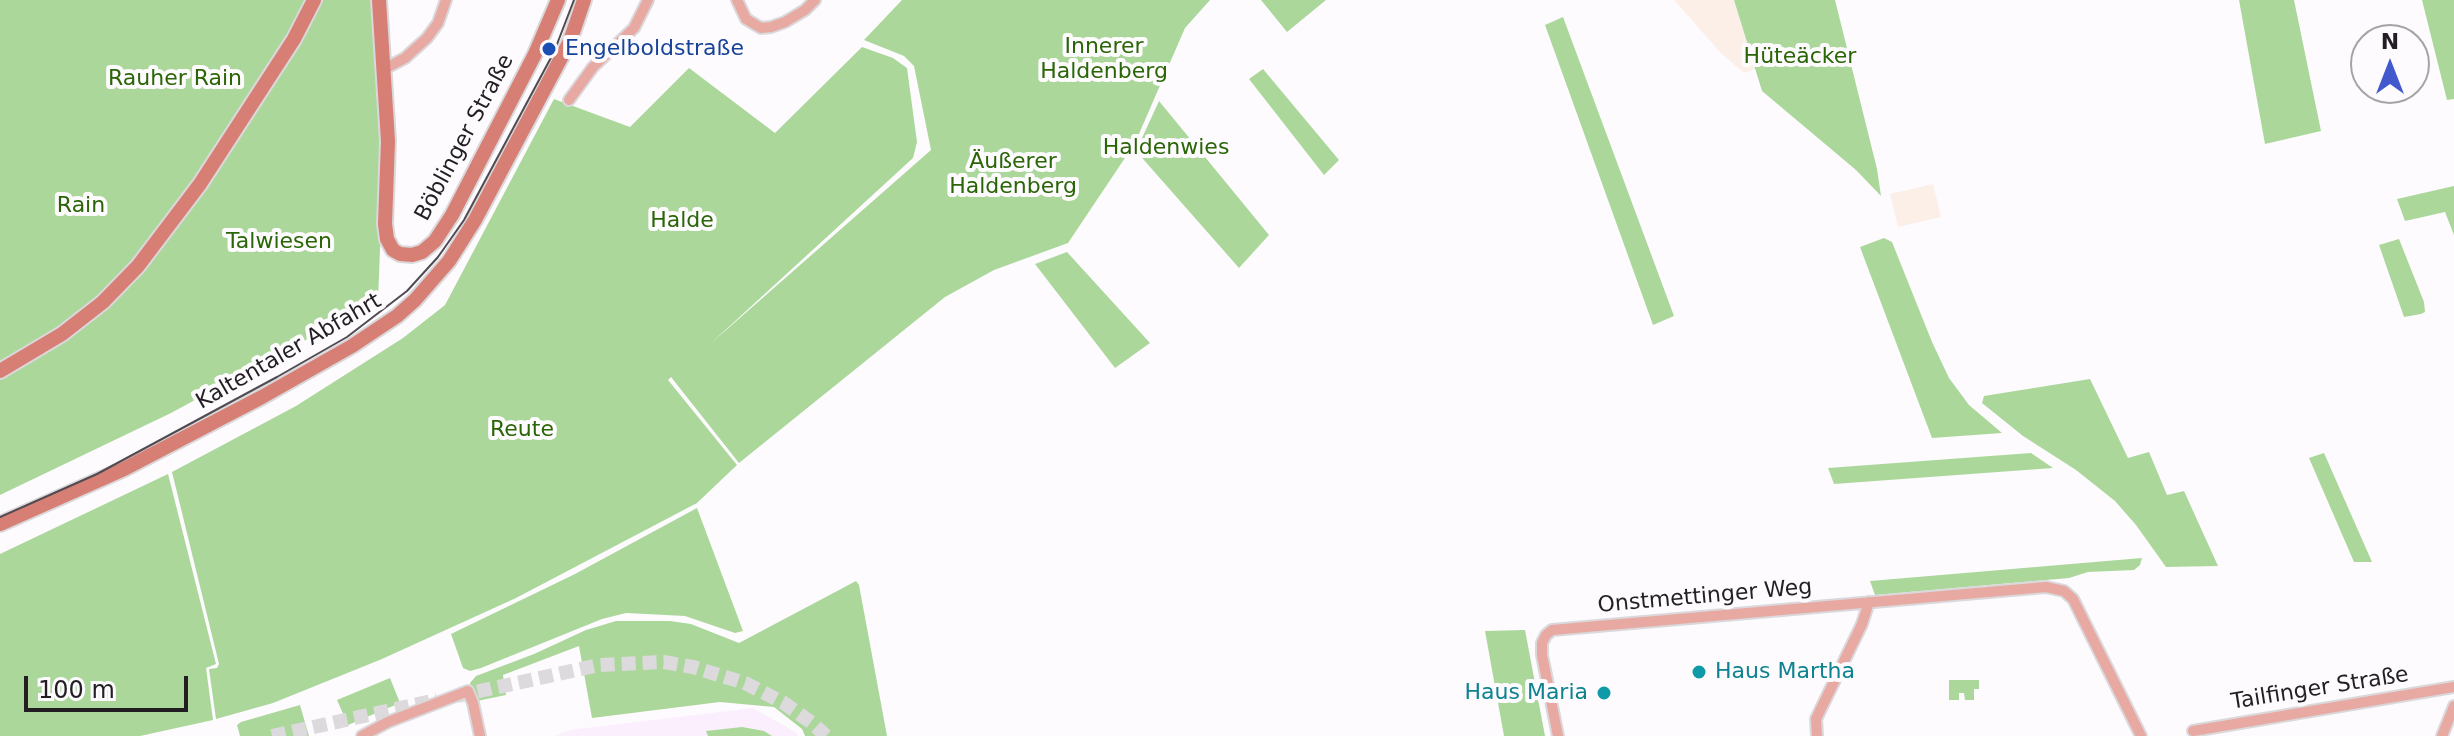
<!DOCTYPE html>
<meta charset="utf-8">
<style>
body{margin:0}
#map{position:relative;width:2454px;height:736px;overflow:hidden;background:#fdfbfe;font-family:"DejaVu Sans",sans-serif}
canvas{display:block}
.north{position:absolute;left:2350px;top:24px;width:80px;height:80px;box-sizing:border-box;background:#fdfbfe;border:2px solid #a6a3a7;border-radius:50%;rotate:0deg;font-size:22px;font-weight:700;line-height:32px;text-align:center;color:#231e24}
.north::after{content:'';display:block;margin:auto;width:28px;height:36px;background:#4159cd;clip-path:polygon(50% 0,100% 100%,50% 72%,0 100%)}
.scale{position:absolute;left:24px;top:676px;width:164px;height:36px;box-sizing:border-box;border:4px solid #231e24;border-top:0;padding-left:10px;font-size:24px;line-height:28px;white-space:nowrap;color:#231e24;-webkit-text-stroke:6px #fdfbfe;paint-order:stroke}
</style>
<div id="map">
<canvas width="2454" height="736"></canvas>
<div class="north">N</div>
<div class="scale">100 m</div>
</div>
<script>
const g = document.querySelector('canvas').getContext('2d');
g.lineJoin = 'round';
function fillPath(path, color) { g.fillStyle = color; g.fill(path, 'evenodd'); }
const toPath = rows => new Path2D(rows.map(r => 'M' + r).join(''));
function strokePath(path, color, width, dash) { g.strokeStyle = color; g.lineWidth = width; g.lineCap = dash ? 'butt' : 'round'; g.setLineDash(dash || []); g.stroke(path); }
function label(font, color, halo, rows, align = 'center') {
  g.font = font + ' "DejaVu Sans",sans-serif'; g.lineWidth = 8; g.setLineDash([]); g.textBaseline = 'middle'; g.strokeStyle = halo; g.fillStyle = color; for (const [text, x, y, turn = 0] of rows) {
    g.save(); g.translate(x, y); g.rotate((+turn || 0) * Math.PI / 180); g.textAlign = isNaN(turn) ? turn : align; if (halo) g.strokeText(text, 0, 0); g.fillText(text, 0, 0); g.restore();
  }
}
fillPath(toPath([
 [753,708,797,733,798,736,554,736,570,730]
]), '#fbeffd');
fillPath(toPath([
 [1674,0,1734,0,1755,69,1744,73,1720,52],
 [1933,184,1941,217,1898,227,1890,194]
]), '#fcefe7');
fillPath(toPath([
 [0,0,371,0,382,141,382,199,378,301,171,413,0,495],
 [902,0,1210,0,1185,28,1135,143,1068,243,994,270,945,297,739,463,671,377,668,380,737,465,697,503,516,598,382,659,273,703,216,719,209,669,217,668,219,664,172,472,296,406,403,338,445,305,554,99,630,127,689,68,775,133,862,47,893,58,907,68,917,142,913,158,709,345,931,150,914,66,904,56,864,40],
 [1261,0,1326,0,1287,32],
 [1734,0,1835,0,1877,169,1881,196,1856,170,1762,91],
 [2239,0,2294,0,2321,131,2265,144],
 [2422,0,2454,0,2454,99,2447,100],
 [1563,17,1674,316,1653,325,1545,25],
 [1263,69,1339,160,1324,175,1249,79],
 [1159,101,1269,235,1239,268,1136,151],
 [2454,186,2454,235,2445,212,2405,221,2397,199],
 [1884,238,1892,242,1932,342,1949,378,1969,405,2002,433,1932,438,1860,247],
 [2399,239,2424,302,2425,312,2421,314,2404,317,2379,245],
 [1067,252,1150,343,1115,368,1035,264],
 [2090,379,2128,458,2149,452,2167,495,2184,491,2218,566,2166,567,2136,525,2115,501,2076,470,2023,436,1982,403,1984,396],
 [2031,453,2053,468,1834,484,1828,468],
 [2324,453,2372,562,2354,562,2309,458],
 [168,474,216,664,206,668,213,720,140,736,0,736,0,554],
 [697,508,743,631,735,633,685,616,626,613,602,619,481,668,470,671,463,668,451,634,575,574],
 [2142,558,2140,565,2134,570,2088,572,2069,578,1875,595,1870,581],
 [856,581,859,585,887,736,805,736,802,729,774,707,720,702,592,718,579,646,503,675,506,695,477,701,470,683,476,676,534,654,586,630,616,621,670,621,691,624,739,643],
 [1525,630,1545,736,1504,736,1485,631],
 [390,678,400,703,348,725,337,700],
 [1949,680,1979,680,1979,689,1974,689,1974,700,1965,700,1964,693,1959,693,1959,700,1949,700],
 [300,705,309,736,240,736,237,725,241,722],
 [742,727,764,731,772,736,708,736,706,731]
]), '#abd79b');
strokePath(toPath([
 [457,696,599,665,664,662,693,667,745,683,784,703,812,723,826,736],
 [272,736,437,700]
]), '#dcdadd', 14, [14, 7]);
const street = toPath([
 [737,0,746,19,761,28,771,27,785,22,805,10,815,0],
 [384,69,405,58,427,38,438,23,446,0],
 [569,100,593,67,634,28,648,0],
 [2193,731,2454,687],
 [362,736,388,722,468,691,473,703,480,736],
 [1558,736,1542,655,1542,643,1546,635,1552,630,2046,587,2064,591,2073,599,2141,736],
 [1817,736,1816,719,1862,624,1869,602],
 [2442,736,2454,706]
]);
const secondary = toPath([
 [379,0,388,141,385,224,387,239,393,250,400,254,412,255,422,252,435,241,452,215,535,54,558,0],
 [0,371,62,334,103,302,138,266,200,184,294,39,314,0],
 [0,524,124,469,262,397,352,346,397,316,415,300,449,261,475,220,570,41,584,0]
]);
strokePath(street, '#dad8db', 14);
strokePath(secondary, '#dad8db', 18);
strokePath(street, '#e7a9a1', 10);
strokePath(secondary, '#d87f75', 14);
strokePath(toPath([
 [0,517,97,474,277,377,347,337,407,291,438,257,464,220,554,52,574,0]
]), '#504b51', 2);
for (const [x, y, r, color] of [
 [549,49,8,"#1a4fb4"],
 [1699,672,8,"#0f9aa8"],
 [1604,693,8,"#0f9aa8"]
]) { const dot = new Path2D(); dot.arc(x, y, r, 0, 2 * Math.PI); g.fillStyle = color; g.fill(dot); strokePath(dot, '#fdfbfe', 3); }
label('22px', '#2a6506', '#fdfbfe', [
 ["Innerer",1104,47],
 ["Haldenberg",1104,72],
 ["Hüteäcker",1800,57],
 ["Rauher Rain",175,79],
 ["Haldenwies",1166,148],
 ["Äußerer",1013,162],
 ["Haldenberg",1013,187],
 ["Rain",81,206],
 ["Halde",682,221],
 ["Talwiesen",279,242],
 ["Reute",522,430]
]);
label('22px', '#164399', '#fdfbfe', [
 ["Engelboldstraße",565,49]
], 'left');
label('22px', '#231e24', '#fdfbfe', [
 ["Böblinger Straße",465,138,-62],
 ["Kaltentaler Abfahrt",289,352,-30],
 ["Onstmettinger Weg",1705,597,-5],
 ["Tailfinger Straße",2320,689,-9]
]);
label('22px', '#0d838f', '#fdfbfe', [
 ["Haus Martha",1715,672],
 ["Haus Maria",1588,693,"right"]
], 'left');
</script>
